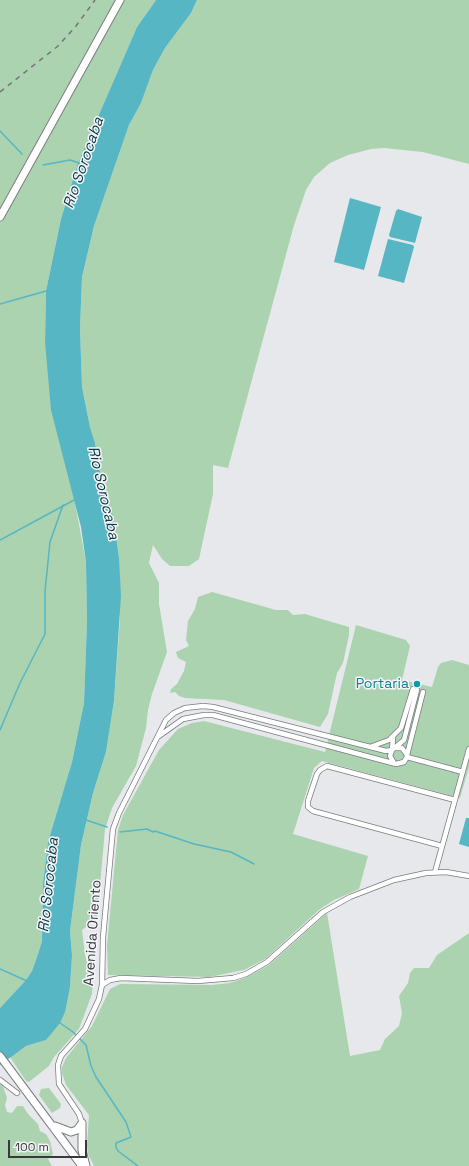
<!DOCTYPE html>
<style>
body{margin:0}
#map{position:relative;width:469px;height:1166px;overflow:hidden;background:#e6e8eb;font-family:"Space Grotesk",sans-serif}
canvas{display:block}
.scale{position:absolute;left:8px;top:1140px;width:79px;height:18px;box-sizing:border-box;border:2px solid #39393b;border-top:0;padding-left:5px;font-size:12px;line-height:14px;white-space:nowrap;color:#39393b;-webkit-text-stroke:3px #f3f5f9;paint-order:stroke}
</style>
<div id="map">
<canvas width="469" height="1166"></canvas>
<div class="scale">100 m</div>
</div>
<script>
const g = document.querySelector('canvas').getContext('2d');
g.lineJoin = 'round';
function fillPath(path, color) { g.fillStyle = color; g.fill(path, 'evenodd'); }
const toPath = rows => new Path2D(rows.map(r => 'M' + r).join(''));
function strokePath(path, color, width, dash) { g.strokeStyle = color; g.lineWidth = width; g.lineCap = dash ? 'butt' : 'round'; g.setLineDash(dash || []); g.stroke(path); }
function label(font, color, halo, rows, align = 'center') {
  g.font = font + ' "Space Grotesk",sans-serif'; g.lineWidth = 3; g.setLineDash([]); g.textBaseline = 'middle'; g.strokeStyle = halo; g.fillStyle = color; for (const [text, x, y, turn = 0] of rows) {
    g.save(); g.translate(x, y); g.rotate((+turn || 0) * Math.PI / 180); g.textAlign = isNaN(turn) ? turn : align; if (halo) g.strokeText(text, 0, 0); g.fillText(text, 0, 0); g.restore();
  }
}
fillPath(toPath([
 [0,0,156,0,137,27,78,163,61,219,46,291,45,342,86,562,87,622,84,703,72,762,48,842,43,883,42,941,38,954,32,971,26,980,0,1008],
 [197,0,469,0,469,164,423,152,384,148,371,149,348,155,330,163,314,177,306,190,294,225,228,468,213,465,213,494,199,559,189,566,170,566,162,559,153,545,149,563,159,583,159,604,167,652,152,694,148,710,146,728,136,766,112,808,105,829,97,919,82,930,85,955,90,971,93,974,92,994,79,1029,54,1057,49,1066,29,1082,26,1081,10,1057,26,1046,46,1040,70,987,72,955,70,931,81,845,93,793,106,752,114,701,120,619,119,558,112,516,102,484,95,443,90,427,82,387,80,328,82,277,94,226,129,125,141,103,153,70,165,48,191,13],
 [212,592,276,610,288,610,293,615,305,614,349,627,349,635,343,663,337,673,328,714,320,727,224,700,185,698,179,696,175,692,170,693,171,689,177,684,184,671,186,662,178,658,176,652,189,646,186,640,188,621,195,609,198,597],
 [356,625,406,640,410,646,402,680,432,687,438,667,441,663,452,660,469,665,469,767,460,798,322,761,314,768,293,834,368,856,359,889,334,900,320,909,265,959,244,970,209,977,108,975,107,945,118,830,123,815,159,750,178,729,192,723,204,721,325,752],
 [327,913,350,1056,380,1050,385,1039,399,1026,402,1013,399,996,408,983,410,973,414,968,429,968,437,955,469,933,469,1166,94,1166,88,1154,87,1146,89,1115,66,1085,62,1073,62,1067,66,1058,92,1026,110,989,120,984,212,985,230,983,247,977,269,965],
 [0,1084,3,1086,7,1098,5,1105,7,1112,12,1113,17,1106,23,1106,28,1114,38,1124,40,1131,46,1134,50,1141,53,1154,48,1159,52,1166,0,1166],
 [49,1088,61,1104,60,1108,52,1113,39,1095,41,1089]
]), '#abd3af');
fillPath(toPath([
 [156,0,197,0,191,13,165,48,153,70,141,103,129,125,94,226,82,277,80,328,82,387,90,427,95,443,102,484,113,516,119,558,121,596,114,701,106,752,93,793,81,845,70,931,72,955,70,987,65,1012,60,1023,46,1040,26,1046,0,1065,0,1008,26,980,32,971,38,954,42,941,43,883,48,842,72,762,84,703,87,622,86,562,81,527,51,410,45,342,46,291,61,219,78,163,137,27],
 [350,198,381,207,364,270,334,262],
 [398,209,422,217,415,243,390,237,389,235,396,211],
 [388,239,413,245,414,247,404,283,378,276],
 [466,818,469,818,469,847,459,844]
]), '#56b6c4');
strokePath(toPath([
 [0,131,22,154],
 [43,165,70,160,79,163],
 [0,304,46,291],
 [0,540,76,499],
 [0,730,20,683,45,634,45,591,50,542,63,505],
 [86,820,107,827],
 [120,832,147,829,153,832,155,831,194,844,231,852,254,864],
 [0,969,27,981],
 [60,1023,73,1032,86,1045,91,1066,96,1077,126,1122,131,1137,116,1143,116,1147,118,1151,138,1166]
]), '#56b6c4', 1.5);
strokePath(toPath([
 [413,689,414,683],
 [417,690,419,684],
 [423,692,424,686]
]), '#c3c5c8', 4.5, [4.5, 2]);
const street = toPath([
 [159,736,183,719,204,715,213,715,396,764,404,762,407,757],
 [393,738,392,750,390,756,394,763],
 [370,747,389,740,401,728,413,689],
 [395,748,402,748,407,755],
 [407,755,423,692],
 [407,757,463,772],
 [442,846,313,811,308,807,308,801,317,774,320,770,327,766,455,800],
 [435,872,469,749],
 [102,985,110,980,121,978,198,981,233,978,246,974,267,962,323,912,350,897,394,880,426,873,446,872,469,876],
 [0,1080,17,1093],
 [82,1123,79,1114,59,1084,58,1065,61,1056,85,1029,99,999,102,985,103,937,113,829,119,813,166,720,174,713,185,708,203,706,213,707,386,751,392,750,404,740,417,690]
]);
const primary = toPath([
 [0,217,120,0],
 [0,1056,82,1166],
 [82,1123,82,1150,86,1166],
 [55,1126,71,1132,77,1130,82,1123]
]);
strokePath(street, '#7a7c7e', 6);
strokePath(primary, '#7a7c7e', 9);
strokePath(street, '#fff', 4.5);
strokePath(primary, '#fff', 7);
strokePath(toPath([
 [0,92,58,46,76,26,95,0]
]), '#737476', 1.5, [5, 5]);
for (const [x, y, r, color] of [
 [417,684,4,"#0f9aa8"]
]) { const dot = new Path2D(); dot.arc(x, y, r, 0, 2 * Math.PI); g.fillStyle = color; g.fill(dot); strokePath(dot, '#f3f5f9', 1.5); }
label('14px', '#0d838f', '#f3f5f9', [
 ["Portaria",409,684]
], 'right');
label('14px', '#39393b', '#f3f5f9', [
 ["Avenida Oriento",93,933,-86]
]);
label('italic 15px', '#09383e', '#f3f5f9', [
 ["Rio Sorocaba",84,163,-71],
 ["Rio Sorocaba",103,493,77],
 ["Rio Sorocaba",49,885,-84]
]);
</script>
